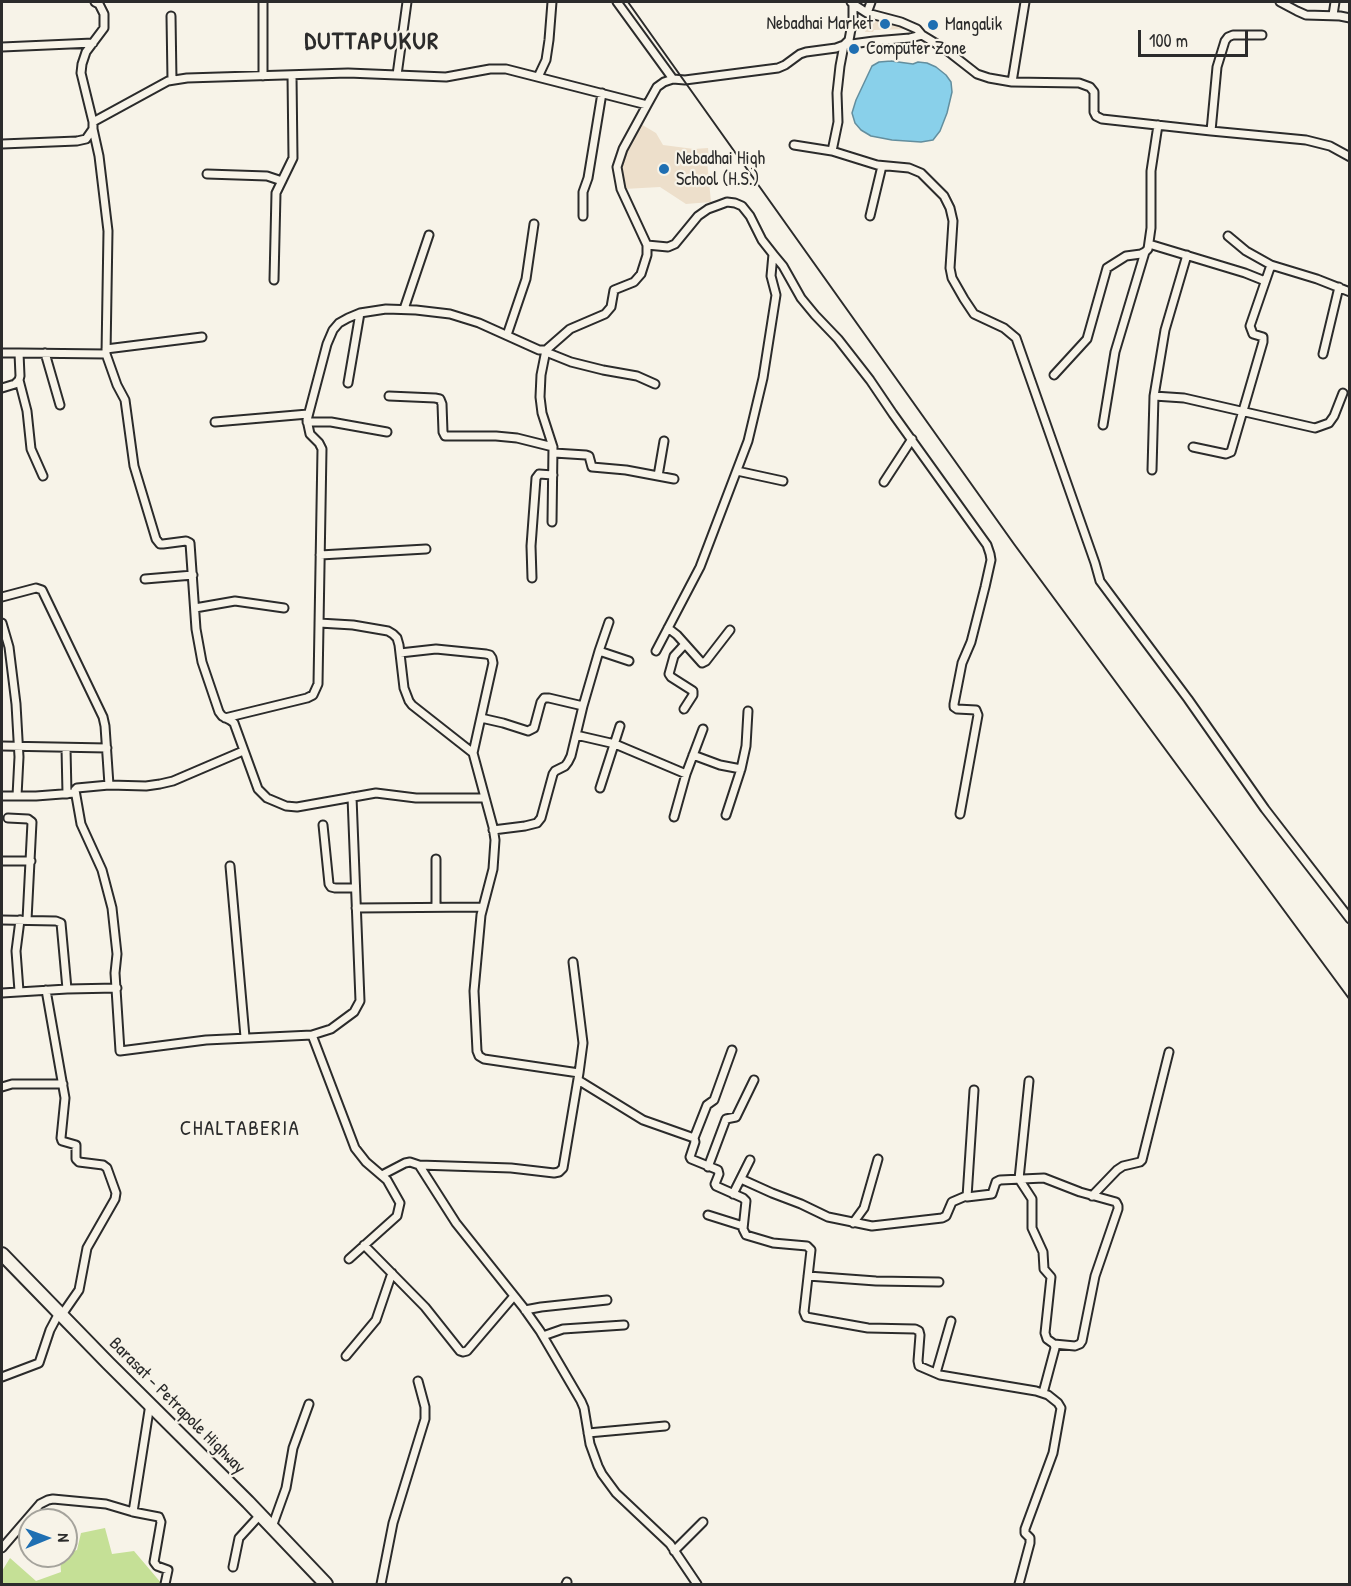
<!DOCTYPE html>
<style>
body{margin:0}
#map{position:relative;width:1351px;height:1586px;overflow:hidden;background:#f7f3e8;font-family:"Patrick Hand",sans-serif}
canvas{display:block}
.frame{position:absolute;inset:0;border:3px solid #2b2b2b;pointer-events:none}
.north{position:absolute;left:18px;top:1508px;width:60px;height:60px;box-sizing:border-box;background:#f7f3e8;border:2px solid #a5a39c;border-radius:50%;rotate:89deg;font-size:16px;font-weight:700;line-height:24px;text-align:center;color:#2b2b2b}
.north::after{content:'';display:block;margin:auto;width:21px;height:27px;background:#1f6fb2;clip-path:polygon(50% 0,100% 100%,50% 72%,0 100%)}
.scale{position:absolute;left:1138px;top:30px;width:110px;height:27px;box-sizing:border-box;border:3px solid #2b2b2b;border-top:0;padding-left:8px;font-size:18px;line-height:21px;white-space:nowrap;color:#2b2b2b;-webkit-text-stroke:4px #f7f3e8;paint-order:stroke}
</style>
<div id="map">
<canvas width="1351" height="1586"></canvas>
<div class="frame"></div>
<div class="north">N</div>
<div class="scale">100 m</div>
</div>
<script>
const g = document.querySelector('canvas').getContext('2d');
g.lineJoin = 'round';
function fillPath(path, color) { g.fillStyle = color; g.fill(path, 'evenodd'); }
const toPath = rows => new Path2D(rows.map(r => 'M' + r).join(''));
function strokePath(path, color, width, dash) { g.strokeStyle = color; g.lineWidth = width; g.lineCap = dash ? 'butt' : 'round'; g.setLineDash(dash || []); g.stroke(path); }
function label(font, color, halo, rows, align = 'center') {
  g.font = font + ' "Patrick Hand",sans-serif'; g.lineWidth = 4.5; g.setLineDash([]); g.textBaseline = 'middle'; g.strokeStyle = halo; g.fillStyle = color; for (const [text, x, y, turn = 0] of rows) {
    g.save(); g.translate(x, y); g.rotate((+turn || 0) * Math.PI / 180); g.textAlign = isNaN(turn) ? turn : align; if (halo) g.strokeText(text, 0, 0); g.fillText(text, 0, 0); g.restore();
  }
}
fillPath(toPath([
 [871,15,901,23,909,29,874,30,873,32,865,32],
 [639,123,656,133,663,145,694,149,708,148,709,160,707,161,711,202,686,204,660,187,624,189,619,175,620,162]
]), '#eddfcb');
fillPath(toPath([
 [105,1528,112,1554,134,1551,162,1584,2,1584,2,1571,10,1558,36,1581,61,1572,60,1556,66,1556,66,1553,77,1550,81,1533]
]), '#c5e096');
const water = toPath([
 [891,61,913,64,918,62,927,63,936,67,946,75,951,82,952,92,947,113,940,131,933,140,921,142,892,140,871,136,861,130,855,123,852,113,856,100,872,66,879,62,891,61]
]);
fillPath(water, '#89d0ea');
strokePath(water, '#638e9e', 1.5);
const street = toPath([
 [617,2,673,79],
 [1280,2,1297,11,1306,15,1340,16,1350,18],
 [853,4,867,13,901,22,917,29,922,35,945,49,977,74,989,78,1012,82,1079,83,1090,87,1094,92,1094,112,1096,116,1102,119,1211,131,1217,67,1225,41,1228,37,1233,35,1262,35],
 [867,13,871,2],
 [1333,15,1335,2],
 [171,16,172,80],
 [2,47,93,43],
 [397,75,407,2],
 [263,76,263,2],
 [538,77,546,60,549,40,552,2],
 [1012,82,1025,2],
 [93,122,81,73,82,64,86,52,104,28,104,14,99,4,95,2],
 [93,129,99,156,108,231,106,354,117,385,125,400,134,466,156,539,160,544,163,544,186,541,190,543,196,629,202,662,219,712,222,716,230,720,234,723,258,789,267,798,286,806,297,807,376,793,416,798,485,798],
 [1211,131,1306,140,1330,146,1350,157],
 [2,144,77,141,86,139,93,129,93,122,168,81,187,78,348,73,446,77,490,69,506,69,647,105,657,87,664,82,673,79,685,80,778,68,785,65,800,54,806,52,836,48,844,45,874,41,910,38,922,35],
 [794,145,832,151,877,165,909,168,921,173,944,196,950,208,953,221,950,268,952,278,964,299,974,314,1004,328,1016,338,1095,563,1100,581,1188,699,1265,809,1350,919],
 [832,151,838,122,837,93,840,66,844,45,849,40,853,18,853,4,851,2],
 [207,174,267,176,282,181],
 [583,216,583,192,588,178,602,93],
 [870,216,882,166],
 [1228,236,1246,251,1271,265,1317,279,1350,292],
 [1149,244,1245,273,1265,281],
 [647,245,668,247,675,244,698,216,708,209,719,205,727,202,735,203,742,206,750,216,762,240,773,254,771,276,776,295,763,378,748,441,700,567,656,651],
 [773,254,783,266,801,298,815,315,838,339,870,380,893,414,987,545,990,554,991,560,985,587,971,642,962,663,954,704,954,707,957,709,976,710,978,715,960,814],
 [274,280,276,193,293,158,292,75],
 [404,309,429,235],
 [507,335,526,279,534,224],
 [106,349,202,337],
 [546,350,541,375,540,397,542,413,553,447,552,522],
 [546,352,571,362,603,370,637,376,655,384],
 [2,353,19,353],
 [45,353,60,405],
 [1323,354,1339,287],
 [1054,375,1087,339,1107,268,1126,256,1141,254,1145,252,1148,249,1151,228,1151,171,1158,125],
 [19,380,27,411,31,449,43,476],
 [348,383,360,313],
 [2,388,15,384,19,380,20,376,19,353,106,354],
 [389,396,435,398,440,399,442,404,443,432,445,436,496,436,517,438,553,447],
 [1154,396,1184,398,1315,428,1329,423,1334,416,1343,393],
 [215,422,308,414],
 [307,422,331,422,387,432],
 [1103,425,1115,352,1145,252],
 [1193,447,1226,454,1231,452,1263,342,1263,337,1253,334,1250,326,1271,265],
 [554,453,586,455,589,456,592,467,626,470,674,479],
 [1152,470,1154,396,1165,330,1187,255],
 [737,471,783,481],
 [658,476,664,441],
 [884,482,912,439],
 [320,555,426,549],
 [532,578,531,546,536,478,539,474,553,475],
 [145,579,193,575],
 [2,597,36,588,42,590,103,717,105,726,109,785],
 [195,608,235,601,284,608],
 [2,623,9,647,16,704,19,757,17,796],
 [319,623,353,625,388,631,393,634,397,638,399,645,404,688,409,701,412,705,473,753,493,827,495,840,493,869,481,915,474,991,477,1051,479,1056,484,1059,579,1073],
 [668,628,677,635,702,663,706,661,730,630],
 [599,651,629,661],
 [400,653,436,649,486,654,490,655,492,658,493,663,473,753],
 [684,709,693,695,693,691,671,677,669,674,674,656,685,644],
 [225,718,307,698,313,695,318,684,322,449,319,443,310,434,307,420,327,344,333,330,339,323,348,318,360,313,386,309,416,310,450,314,479,323,539,350,546,350,570,329,605,314,611,307,614,290,634,282,641,274,647,255,647,245,621,189,617,167,623,149,647,105],
 [481,718,503,723,528,731,534,728,541,702,544,698,549,698,583,706],
 [576,735,615,744,686,774],
 [2,746,107,748],
 [66,748,67,794],
 [243,751,173,781,160,784,146,786,109,785,77,788,75,790,81,824,102,870,112,908,117,954,115,973,120,1051,206,1040,312,1035,331,1029,354,1012,360,1001,352,797],
 [693,755,720,765,741,769],
 [600,788,620,726],
 [2,796,36,796,75,793],
 [726,815,741,769,746,746,748,711],
 [674,817,686,774,703,729],
 [8,818,28,819,32,822,27,920],
 [323,825,329,884,331,887,335,888,355,888],
 [493,830,525,826,537,823,541,818,553,774,555,771,565,766,568,762,571,756,583,706,599,651,609,622],
 [436,859,436,907],
 [2,861,31,861],
 [230,866,245,1037],
 [356,908,483,907],
 [2,920,56,921,61,923,67,989],
 [46,990,65,1098,61,1138,62,1141,76,1145,76,1159,79,1162,103,1165,107,1168,116,1193,115,1199,87,1248,79,1290,61,1316],
 [19,991,16,951,20,920],
 [2,993,67,989,117,988],
 [312,1035,355,1148,366,1162,387,1180,400,1203,397,1216,349,1259],
 [578,1080,643,1120,694,1138,695,1142,690,1157,691,1159,718,1170,719,1174,715,1184,716,1186,743,1198,746,1201,743,1229,746,1235,773,1243,807,1246,811,1250,804,1312,806,1317,868,1328,915,1329,919,1331,920,1335,918,1361,919,1366,940,1375,1036,1391,1048,1395,1058,1403,1061,1408,1053,1453,1025,1529,1025,1533,1030,1538,1030,1543,1019,1584],
 [1029,1081,1019,1179,1032,1199,1032,1228,1043,1252,1044,1269,1051,1277,1045,1333,1047,1339,1054,1344,1055,1348,1043,1393],
 [2,1087,12,1084,63,1084],
 [974,1090,967,1197,992,1194,996,1182,1000,1180,1044,1178,1080,1192,1116,1202,1118,1206,1118,1209,1095,1276,1082,1341,1080,1344,1075,1346,1054,1344],
 [694,1138,707,1105,714,1100,732,1050],
 [419,1165,511,1168,554,1173,559,1172,563,1168,579,1073,583,1043,573,962],
 [708,1167,726,1119,736,1117,754,1080],
 [382,1175,405,1163,410,1162,419,1165,456,1223,523,1307,540,1331,581,1401,584,1408,590,1444,598,1466,602,1474,616,1493,670,1544,697,1584],
 [741,1179,772,1193,801,1204,828,1217,872,1226,942,1218,946,1216,952,1202,966,1196],
 [733,1194,750,1160],
 [1092,1196,1117,1170,1123,1166,1140,1162,1142,1160,1169,1052],
 [708,1215,743,1226],
 [853,1223,864,1208,878,1159],
 [364,1245,425,1307,460,1351,463,1352,467,1351,514,1296],
 [808,1276,876,1281,939,1282],
 [525,1310,541,1307,607,1300],
 [543,1336,563,1329,624,1325],
 [346,1356,376,1320,392,1273],
 [936,1373,951,1321],
 [2,1377,39,1363,50,1330,59,1313],
 [588,1433,665,1426],
 [133,1512,159,1517,161,1522,154,1562,157,1566,168,1570,165,1584],
 [272,1527,286,1488,293,1448,309,1404],
 [2,1548,40,1504,48,1500,53,1499,106,1504,133,1512,150,1404],
 [674,1551,703,1522],
 [233,1567,239,1538,260,1515],
 [381,1584,393,1523,425,1419,425,1407,418,1381],
 [566,1584,567,1582]
]);
const highway = toPath([
 [2,1254,108,1363,248,1502,326,1584]
]);
strokePath(street, '#2b2b2b', 11);
strokePath(highway, '#2b2b2b', 16);
strokePath(street, '#f7f3e8', 7);
strokePath(highway, '#f7f3e8', 12);
strokePath(toPath([
 [628,2,1014,544,1350,1000]
]), '#2b2b2b', 2);
for (const [x, y, r, color] of [
 [885,24,6,"#1f6fb2"],
 [933,25,6,"#1f6fb2"],
 [854,49,6,"#1f6fb2"],
 [664,169,6,"#1f6fb2"]
]) { const dot = new Path2D(); dot.arc(x, y, r, 0, 2 * Math.PI); g.fillStyle = color; g.fill(dot); strokePath(dot, '#f7f3e8', 2); }
label('18px', '#2b2b2b', '#f7f3e8', [
 ["Nebadhai Market",873,24,"right"],
 ["Mangalik",945,25],
 ["Computer Zone",866,49],
 ["Nebadhai High",676,159],
 ["School (H.S.)",676,180]
], 'left');
label('18px', '#2b2b2b', '#f7f3e8', [
 ["Barasat - Petrapole Highway",177,1406,45]
]);
g.letterSpacing = '1.5px';
label('21px', '#2b2b2b', '#f7f3e8', [
 ["CHALTABERIA",240,1129]
]);
g.letterSpacing = '0px';
g.letterSpacing = '1.5px';
label('bold 24px', '#2b2b2b', '#f7f3e8', [
 ["DUTTAPUKUR",372,43]
]);
g.letterSpacing = '0px';
</script>
